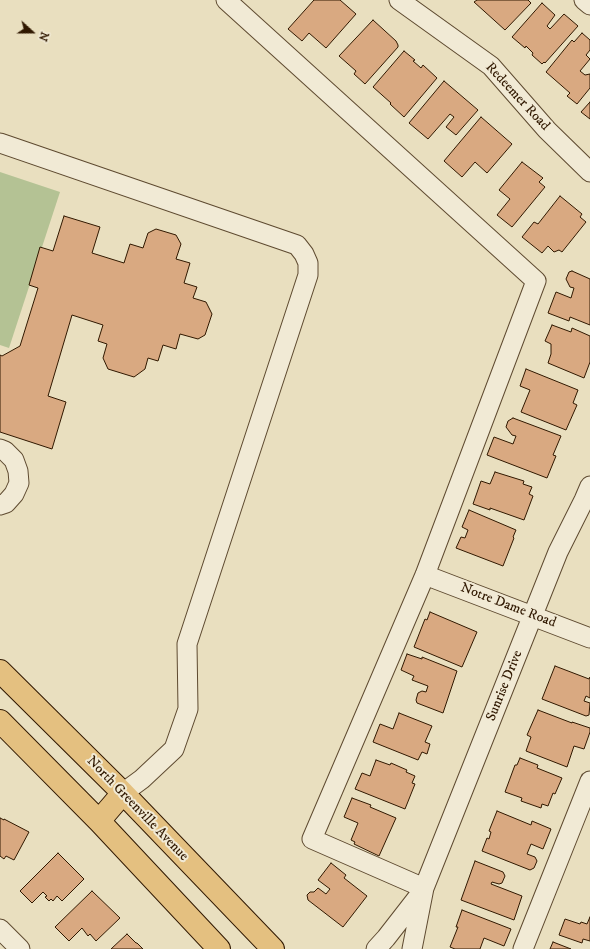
<!DOCTYPE html>
<style>
body{margin:0}
#map{position:relative;width:590px;height:949px;overflow:hidden;background:#e9dfbf;font-family:"IM FELL DW Pica",serif}
canvas{display:block}
.north{position:absolute;left:12px;top:12px;width:40px;height:40px;-webkit-text-stroke:3px #f1ead5;paint-order:stroke;rotate:111deg;font-size:11px;font-weight:700;line-height:16px;text-align:center;color:#301800}
.north::after{content:'';display:block;margin:auto;width:14px;height:18px;background:#301800;clip-path:polygon(50% 0,100% 100%,50% 72%,0 100%)}
</style>
<div id="map">
<canvas width="590" height="949"></canvas>
<div class="north">N</div>
</div>
<script>
const g = document.querySelector('canvas').getContext('2d');
g.lineJoin = 'round';
function fillPath(path, color) { g.fillStyle = color; g.fill(path, 'evenodd'); }
const toPath = rows => new Path2D(rows.map(r => 'M' + r).join(''));
function strokePath(path, color, width, dash) { g.strokeStyle = color; g.lineWidth = width; g.lineCap = dash ? 'butt' : 'round'; g.setLineDash(dash || []); g.stroke(path); }
function label(font, color, halo, rows, align = 'center') {
  g.font = font + ' "IM FELL DW Pica",serif'; g.lineWidth = 4; g.setLineDash([]); g.textBaseline = 'middle'; g.strokeStyle = halo; g.fillStyle = color; for (const [text, x, y, turn = 0] of rows) {
    g.save(); g.translate(x, y); g.rotate((+turn || 0) * Math.PI / 180); g.textAlign = isNaN(turn) ? turn : align; if (halo) g.strokeText(text, 0, 0); g.fillText(text, 0, 0); g.restore();
  }
}
fillPath(toPath([
 [0,172,60,192,9,348,0,345]
]), '#b4c294');
const building = toPath([
 [314,0,340,0,356,14,326,48,309,33,302,41,288,29,314,0],
 [477,0,528,0,531,3,505,30,474,2,477,0],
 [542,3,555,15,547,26,550,29,564,14,578,26,545,63,544,62,542,64,532,55,533,53,526,46,525,48,512,37,542,3],
 [373,20,396,41,398,45,398,47,365,84,354,74,356,71,339,56,373,20],
 [582,33,590,40,590,50,586,55,590,59,580,71,585,75,590,74,590,88,577,104,567,96,570,93,546,72,572,40,574,42,582,33],
 [404,51,415,60,413,61,421,68,423,65,437,78,404,117,390,104,391,103,373,87,404,51],
 [444,81,478,110,456,135,446,127,454,117,450,114,428,139,409,123,444,81],
 [590,102,590,119,581,112,590,102],
 [481,117,512,144,487,173,475,162,462,177,444,161,481,117],
 [522,162,543,178,539,182,545,187,512,227,497,215,510,199,499,190,522,162],
 [560,196,582,214,580,217,586,222,562,252,559,250,554,252,548,246,542,253,522,237,534,222,538,224,560,196],
 [64,216,100,227,92,253,124,263,130,244,143,248,148,233,156,229,176,235,181,244,176,259,190,263,184,283,197,287,193,298,206,302,212,314,205,335,198,339,180,334,176,349,163,345,158,361,148,358,145,369,134,377,108,369,103,358,107,344,98,341,103,325,72,315,48,396,66,402,52,449,0,432,0,355,2,356,20,346,38,288,29,285,40,247,53,251,64,216],
 [572,271,590,279,590,325,570,317,569,321,548,313,556,292,571,298,574,288,570,287,566,279,569,272,572,271],
 [552,325,571,332,572,328,590,336,590,362,584,378,548,363,551,354,551,344,545,341,552,325],
 [526,369,578,390,573,403,577,405,566,430,521,412,530,390,520,386,526,369],
 [513,418,561,436,553,455,556,456,547,478,487,455,494,437,513,444,516,436,512,435,506,427,508,421,513,418],
 [495,472,524,481,523,484,532,487,529,494,533,496,524,520,490,508,490,510,473,504,481,481,490,484,495,472],
 [469,510,516,530,513,537,514,538,503,566,456,548,461,537,465,538,468,530,462,527,469,510],
 [430,612,477,632,462,667,414,647,425,619,427,620,430,612],
 [407,654,422,659,422,657,457,671,443,713,417,703,416,700,418,693,422,691,426,692,428,686,412,680,414,676,401,670,407,654],
 [555,666,589,679,590,677,590,698,586,696,584,701,590,703,589,715,586,716,542,699,555,666],
 [538,710,572,723,572,722,590,728,590,732,584,749,574,746,567,767,526,751,531,737,527,735,538,710],
 [399,713,432,726,425,742,430,744,427,754,422,752,418,760,373,742,380,724,393,729,399,713],
 [520,758,538,765,537,768,562,778,555,794,553,793,548,806,542,804,541,808,521,801,522,798,505,792,515,765,517,765,520,758],
 [376,760,390,765,391,763,407,770,406,772,415,776,412,783,415,784,405,809,355,789,362,773,370,776,376,760],
 [352,798,371,805,370,807,396,818,379,856,354,844,355,842,351,840,358,823,344,817,352,798],
 [497,811,531,825,532,821,551,829,543,849,531,844,527,854,535,857,537,861,534,868,530,870,482,851,487,838,489,839,491,832,489,831,497,811],
 [0,818,4,820,4,819,29,832,14,860,6,856,4,859,0,856,0,818],
 [58,853,84,879,62,901,57,896,53,901,51,899,49,901,45,897,47,896,43,892,32,903,20,891,58,853],
 [475,861,503,872,505,876,502,883,499,884,492,882,491,884,522,896,514,920,461,900,475,861],
 [331,863,346,875,344,878,367,896,343,927,308,900,307,895,310,892,314,892,318,888,326,894,330,889,318,880,331,863],
 [92,891,120,918,96,941,90,934,88,936,82,928,69,941,55,927,92,891],
 [462,910,511,929,504,946,484,938,480,949,455,949,450,947,458,927,456,927,462,910],
 [590,917,590,941,583,939,582,943,559,935,565,919,580,924,581,922,587,924,590,917],
 [127,934,136,943,137,943,143,949,111,949,127,934],
 [553,942,571,949,550,949,553,942]
]);
fillPath(building, '#d9a981');
strokePath(building, '#301800', 1);
const minor = toPath([
 [226,0,536,281,425,575,312,839,424,888],
 [399,0,491,66,547,130,590,172],
 [584,0,590,5],
 [0,143,297,245,304,254,308,263,308,275,187,644,188,709,174,749,142,779,123,793],
 [0,449,5,451,14,460,18,471,19,483,14,494,6,503,0,505],
 [425,575,590,638],
 [0,929,20,949],
 [376,949,386,938,421,893],
 [412,949,424,888,430,873,558,552,584,500,590,486],
 [523,949,590,781]
]);
const major = toPath([
 [0,671,123,793,273,949],
 [0,721,99,821,219,949],
 [99,821,123,793]
]);
strokePath(minor, '#5e4a30', 21);
strokePath(major, '#301800', 24);
strokePath(minor, '#f1ead5', 19);
strokePath(major, '#e4c080', 22);
label('14px', '#301800', '#f1ead5', [
 ["Redeemer Road",517,97,47],
 ["Notre Dame Road",508,606,21],
 ["Sunrise Drive",505,686,-68],
 ["North Greenville Avenue",137,809,46]
]);
</script>
